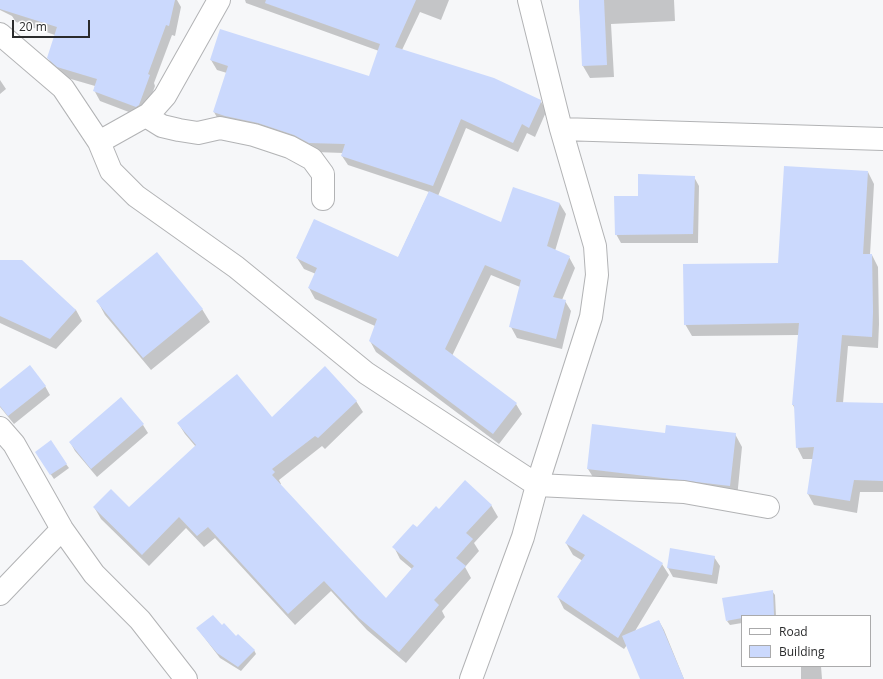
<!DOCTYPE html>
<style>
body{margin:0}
#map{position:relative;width:883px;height:679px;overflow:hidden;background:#f6f7f9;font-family:"Open Sans",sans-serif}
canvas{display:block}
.legend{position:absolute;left:741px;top:615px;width:130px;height:52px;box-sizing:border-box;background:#fff;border:1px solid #aaaaab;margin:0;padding:5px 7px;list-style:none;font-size:12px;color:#2a2b2c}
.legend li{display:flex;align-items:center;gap:8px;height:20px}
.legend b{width:20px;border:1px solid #aaaaab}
.scale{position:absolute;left:12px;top:20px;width:78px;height:18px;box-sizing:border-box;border:2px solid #2a2b2c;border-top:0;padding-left:5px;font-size:12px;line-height:14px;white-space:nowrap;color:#2a2b2c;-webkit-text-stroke:3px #fff;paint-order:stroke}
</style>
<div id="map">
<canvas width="883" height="679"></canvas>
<ul class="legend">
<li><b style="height:5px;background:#fff"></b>Road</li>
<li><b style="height:11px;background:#cbd9fd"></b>Building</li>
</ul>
<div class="scale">20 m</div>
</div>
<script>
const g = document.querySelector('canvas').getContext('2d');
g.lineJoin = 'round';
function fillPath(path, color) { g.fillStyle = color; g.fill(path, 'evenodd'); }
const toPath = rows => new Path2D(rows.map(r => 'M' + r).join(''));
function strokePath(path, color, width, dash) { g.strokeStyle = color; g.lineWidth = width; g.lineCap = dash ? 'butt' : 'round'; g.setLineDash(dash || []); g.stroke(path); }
fillPath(toPath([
 [0,0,177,0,181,7,175,36,172,35,154,83,155,86,144,116,142,117,100,101,94,90,95,86,64,77,54,68,48,58,55,35,16,22,12,16,0,10],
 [245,0,449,0,441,20,420,12,402,50,540,100,546,110,546,112,535,137,527,133,518,152,466,128,438,196,502,224,513,189,560,204,566,214,555,251,569,257,575,268,562,300,565,301,571,311,562,349,517,338,511,327,520,287,491,275,452,356,516,404,522,414,499,444,376,352,370,341,375,326,315,299,309,288,316,274,304,269,297,258,398,258,429,192,348,165,342,156,343,153,315,152,219,121,214,112,227,73,217,70,211,60,370,78,379,51,246,3],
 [579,0,674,0,675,21,611,24,614,77,590,78,583,66],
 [0,80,6,89,0,94],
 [868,172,874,184,870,255,872,255,878,267,879,324,878,348,848,346,843,403,883,404,883,492,860,492,857,513,814,505,808,494,813,459,803,459,797,447,795,409,793,405,799,335,692,336,685,324,779,264],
 [694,177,699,186,698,243,621,243,616,234,639,197],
 [0,261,76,310,82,321,56,349,0,323],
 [98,302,202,309,210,322,151,370,105,315],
 [45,386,50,395,14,424,0,407,0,390],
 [356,401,363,412,325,449,322,446,279,480,281,484,280,485,386,599,412,569,400,559,394,547,439,510,491,505,498,517,474,543,479,551,465,567,471,578,442,611,445,617,406,663,367,630,331,591,295,625,215,538,204,547,186,528,149,566,101,519,94,507,129,509,196,447,185,434,178,423,272,418],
 [143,425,148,433,97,477,75,451,70,442],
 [666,434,735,434,742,447,737,498,596,482,588,469],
 [38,456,66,464,69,468,54,479],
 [566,543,662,564,669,575,635,631,659,621,664,630,684,679,641,679,627,645,624,649,564,609,558,597,583,561,573,555],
 [714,557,720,566,717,584,673,577,668,568],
 [772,591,775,595,776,616,742,616,742,623,730,625,727,621],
 [222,627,254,650,256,654,241,671,220,658,200,632],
 [801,666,821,666,822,679,801,679]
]), '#0003');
fillPath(toPath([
 [0,0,175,0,169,26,166,25,148,74,150,75,139,105,136,107,93,91,97,79,57,67,47,58,57,27,0,9],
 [266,0,416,0,395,47,494,78,541,100,541,102,529,128,522,124,513,143,461,119,433,186,341,156,345,144,309,143,294,135,258,123,225,116,213,112,228,66,210,60,220,29,369,76,380,44,265,3],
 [579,0,604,0,607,65,582,66],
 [784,166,868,171,863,254,872,254,873,312,872,337,842,335,836,402,883,403,883,481,854,480,850,501,807,494,814,447,796,448,794,405,792,405,799,323,684,325,683,264,778,263],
 [638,174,695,176,693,234,615,235,614,196,638,196],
 [513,187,560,203,547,246,570,256,553,297,566,300,556,339,509,327,521,280,485,265,445,349,517,403,493,434,369,341,377,319,308,288,317,268,296,258,314,219,398,257,429,191,501,222],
 [157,252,203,309,143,358,96,301],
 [0,260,22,260,76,310,50,339,0,316],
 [30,365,46,386,8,416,0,406,0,389],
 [325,366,357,401,318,438,315,436,272,469,275,472,272,475,386,598,414,566,392,547,413,524,417,527,436,506,439,509,465,480,492,505,466,533,473,539,456,558,466,566,434,600,439,605,399,652,359,618,324,581,288,614,208,527,197,536,179,517,142,555,93,507,111,489,129,507,196,445,177,423,237,374,272,417],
 [121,397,144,424,91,469,69,442],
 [592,424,665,433,666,425,736,433,730,486,587,469],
 [51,440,67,464,50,475,35,452],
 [583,514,663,563,618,638,557,597,585,555,565,543],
 [670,548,715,556,712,575,667,568],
 [773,590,774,616,742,616,742,618,726,621,722,598],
 [213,615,222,625,224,623,236,636,238,634,255,650,238,667,217,653,196,628],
 [659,620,684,679,640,679,622,636]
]), '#cbd9fd');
const street = toPath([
 [0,34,63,88,99,142,111,171,136,196,236,267,366,373,537,485,684,492,768,507],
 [146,116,162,126,179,130,198,133,220,128,254,135,290,147,312,159,323,174,323,199],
 [561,129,883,139],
 [99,142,149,114,165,96,219,0],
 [0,428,14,444,62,529,94,574,140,620,186,679],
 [0,594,62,529],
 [471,679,523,537,537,485,591,317,597,275,595,246,561,129,529,0]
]);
strokePath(street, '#b2b3b5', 24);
strokePath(street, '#fff', 22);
</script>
